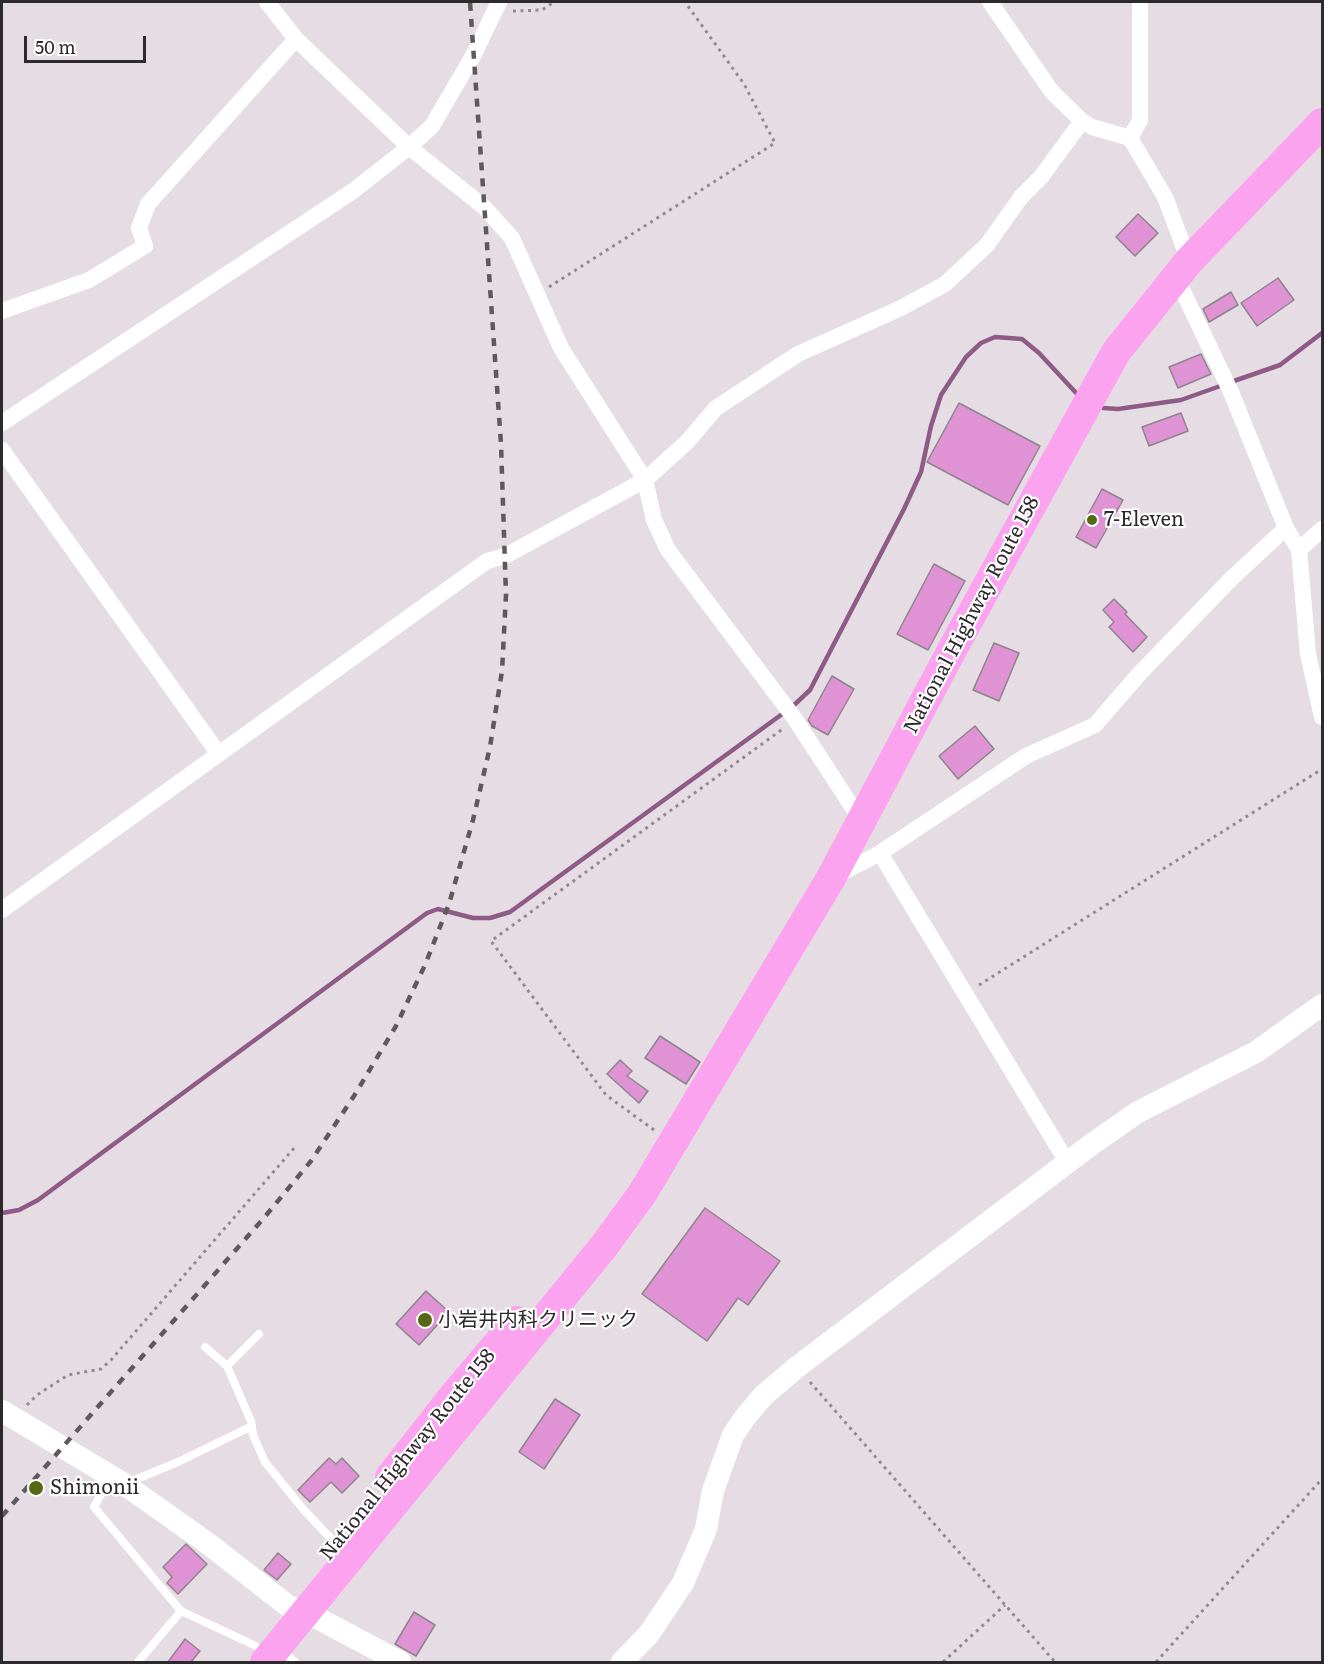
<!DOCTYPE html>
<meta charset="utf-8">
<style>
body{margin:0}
#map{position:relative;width:1324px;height:1664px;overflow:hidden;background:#e6dde4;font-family:Literata,serif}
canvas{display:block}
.frame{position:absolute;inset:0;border:3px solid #2d2a2c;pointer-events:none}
.scale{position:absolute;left:24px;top:36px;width:122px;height:27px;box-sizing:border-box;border:3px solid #2d2a2c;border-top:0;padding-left:8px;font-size:18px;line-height:21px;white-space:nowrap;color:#2d2a2c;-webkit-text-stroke:4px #fff;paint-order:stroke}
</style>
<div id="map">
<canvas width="1324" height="1664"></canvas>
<div class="frame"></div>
<div class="scale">50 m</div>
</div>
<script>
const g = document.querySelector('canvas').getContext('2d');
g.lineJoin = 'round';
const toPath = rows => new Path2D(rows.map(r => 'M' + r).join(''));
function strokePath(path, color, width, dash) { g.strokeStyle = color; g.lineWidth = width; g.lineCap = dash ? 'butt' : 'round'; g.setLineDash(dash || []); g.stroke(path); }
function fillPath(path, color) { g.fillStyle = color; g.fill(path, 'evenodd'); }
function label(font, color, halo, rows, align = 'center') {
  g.font = font + ' Literata,"Noto Sans JP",serif'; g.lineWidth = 4.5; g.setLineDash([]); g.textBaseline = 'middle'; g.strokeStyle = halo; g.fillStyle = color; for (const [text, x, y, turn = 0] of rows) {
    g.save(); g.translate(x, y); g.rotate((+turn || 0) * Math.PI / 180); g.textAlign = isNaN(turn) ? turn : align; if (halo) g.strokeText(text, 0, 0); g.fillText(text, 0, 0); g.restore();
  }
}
strokePath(toPath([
 [1231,382,1280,365,1322,333],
 [1103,408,1118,409,1181,400,1223,385],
 [792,707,810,690,904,509,921,472,931,426,941,395,966,357,981,343,995,337,1022,339,1039,353,1078,395],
 [2,1213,19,1210,38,1200,427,913,438,909,473,918,490,918,510,912,785,712]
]), '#8e5a86', 4.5);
const building = toPath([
 [1138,214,1158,233,1135,256,1116,237,1138,214],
 [1278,278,1294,300,1257,326,1241,303,1278,278],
 [1231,292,1238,305,1209,322,1203,309,1231,292],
 [1201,354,1211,374,1178,388,1169,367,1201,354],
 [959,403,1040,446,1008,505,927,462,959,403],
 [1181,413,1188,431,1149,446,1142,427,1181,413],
 [1102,489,1123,500,1096,548,1076,537,1102,489],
 [934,564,965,581,928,650,897,634,934,564],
 [1114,599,1127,612,1125,614,1147,637,1133,652,1109,627,1114,622,1103,610,1114,599],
 [994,643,1019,653,999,701,973,690,994,643],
 [832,676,854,689,828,735,812,726,808,720,832,676],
 [975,726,994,749,958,779,939,756,975,726],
 [660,1036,700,1062,686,1084,645,1058,660,1036],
 [620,1060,632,1071,627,1076,648,1091,639,1103,607,1074,620,1060],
 [705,1208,780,1261,748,1305,738,1298,707,1341,642,1294,705,1208],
 [426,1291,449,1312,419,1345,396,1324,426,1291],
 [555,1399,580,1415,544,1469,519,1452,555,1399],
 [329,1458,336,1464,342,1458,359,1476,342,1493,331,1482,310,1502,298,1490,329,1458],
 [186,1544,207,1564,178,1594,167,1583,172,1577,163,1567,186,1544],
 [278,1553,291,1564,277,1580,264,1570,278,1553],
 [414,1612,435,1625,416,1656,395,1644,414,1612],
 [185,1639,200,1651,191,1662,168,1662,185,1639]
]);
fillPath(building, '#df93d4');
strokePath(building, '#8d858b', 1.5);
strokePath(toPath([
 [513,11,542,10,554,2],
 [549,287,775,143,744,84,685,2],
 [979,985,1322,769],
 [654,1130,606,1095,491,941,784,728],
 [810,1382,1055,1662],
 [27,1405,37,1395,68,1375,101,1369,111,1360,295,1147],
 [943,1662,1005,1605],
 [1156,1662,1322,1479]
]), '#928c90', 3, [3, 4.5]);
strokePath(toPath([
 [205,1347,227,1366,251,1421,253,1435,265,1462,303,1509,336,1544],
 [227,1366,259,1334],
 [111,1476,94,1507,181,1611,256,1646],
 [127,1483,178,1462,252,1426],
 [280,1649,295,1662],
 [138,1662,181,1611]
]), '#fff', 8);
strokePath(toPath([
 [267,2,296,39,409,147,484,207,512,238,561,348,645,480,654,520,668,550,795,719,862,822],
 [990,2,1052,92,1082,121,1092,127,1130,138,1165,197,1189,261],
 [1130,138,1140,120,1140,2],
 [1176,277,1231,392,1286,528,1299,550,1308,654,1322,717],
 [2,311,89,280,145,246,139,228,148,204,296,39],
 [2,423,353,191,409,147,432,126,474,54,499,2],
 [2,450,218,753],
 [1299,550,1322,529],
 [880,853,1067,1162],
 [834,877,880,853,1026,756,1095,725,1140,673,1232,578,1286,528],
 [2,910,487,561,505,556,645,480,687,442,716,408,798,354,901,308,945,284,987,245,1021,197,1041,177,1082,121]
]), '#fff', 16);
strokePath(toPath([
 [2,1411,124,1484,210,1545,288,1606,306,1612,400,1662],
 [622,1662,649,1634,683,1583,706,1529,713,1491,733,1435,746,1416,764,1395,797,1367,1092,1144,1138,1112,1256,1052,1322,1005]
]), '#fff', 22);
strokePath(toPath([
 [390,1477,455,1394,517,1321],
 [265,1662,604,1246,642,1194,831,878,953,648,1116,352,1189,261,1322,123]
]), '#fca3f0', 30);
strokePath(toPath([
 [2,1516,263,1219,311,1161,354,1096,396,1026,425,965,449,904,473,820,490,747,502,671,506,595,501,444,470,2]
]), '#5d595c', 4.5, [8, 8]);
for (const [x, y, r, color] of [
 [1092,520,6,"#556814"],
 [425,1320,8,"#556814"],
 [36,1488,8,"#556814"]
]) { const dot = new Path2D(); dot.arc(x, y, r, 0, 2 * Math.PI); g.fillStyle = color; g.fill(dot); strokePath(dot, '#fff', 2); }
label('20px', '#2d2a2c', '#fff', [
 ["7-Eleven",1104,520],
 ["小岩井内科クリニック",438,1320],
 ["Shimonii",50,1488]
], 'left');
label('20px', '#2d2a2c', '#fff', [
 ["National Highway Route 158",972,615,-62],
 ["National Highway Route 158",408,1455,-51]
]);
</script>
